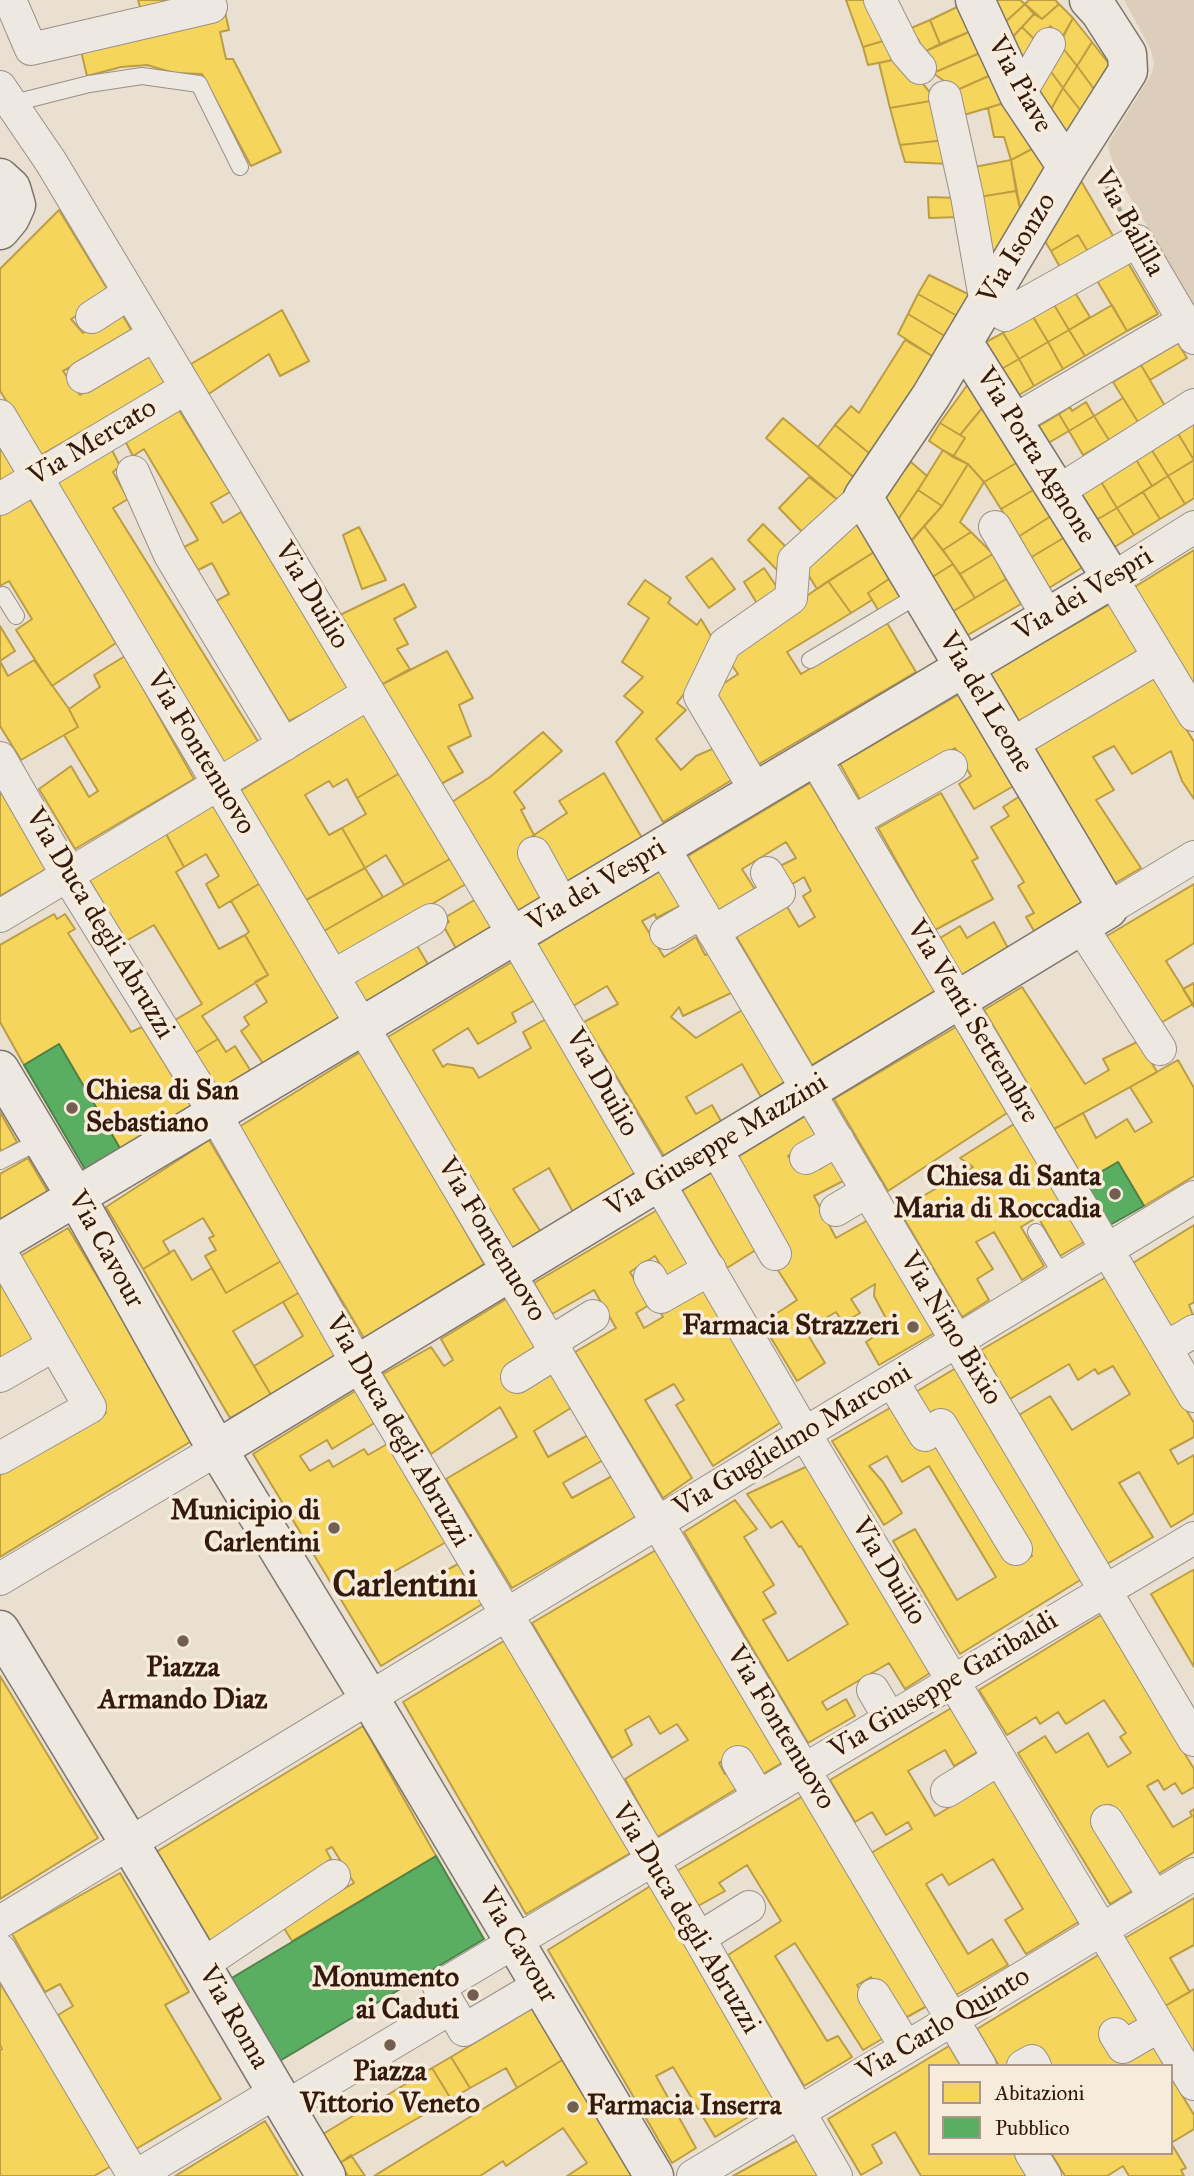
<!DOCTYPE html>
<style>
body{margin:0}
#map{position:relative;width:1194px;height:2176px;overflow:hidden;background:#e9e0d2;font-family:"IM FELL Great Primer",serif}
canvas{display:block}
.legend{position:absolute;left:928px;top:2064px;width:245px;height:91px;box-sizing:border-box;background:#f7ecdb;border:2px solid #a99889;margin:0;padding:9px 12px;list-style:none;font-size:21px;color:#34190d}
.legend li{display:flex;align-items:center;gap:14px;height:35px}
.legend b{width:35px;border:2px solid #a99889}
</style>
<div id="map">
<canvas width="1194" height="2176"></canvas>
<ul class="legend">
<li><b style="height:19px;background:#f6d55c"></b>Abitazioni</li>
<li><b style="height:19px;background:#5aae61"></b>Pubblico</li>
</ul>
</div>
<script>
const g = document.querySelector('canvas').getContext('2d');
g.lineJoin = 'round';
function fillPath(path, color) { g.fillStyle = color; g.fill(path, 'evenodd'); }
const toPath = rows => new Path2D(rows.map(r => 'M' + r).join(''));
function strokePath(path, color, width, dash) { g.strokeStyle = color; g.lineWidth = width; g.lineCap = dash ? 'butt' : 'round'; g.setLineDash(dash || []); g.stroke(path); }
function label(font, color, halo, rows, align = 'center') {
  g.font = font + ' "IM FELL Great Primer",serif'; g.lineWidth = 7; g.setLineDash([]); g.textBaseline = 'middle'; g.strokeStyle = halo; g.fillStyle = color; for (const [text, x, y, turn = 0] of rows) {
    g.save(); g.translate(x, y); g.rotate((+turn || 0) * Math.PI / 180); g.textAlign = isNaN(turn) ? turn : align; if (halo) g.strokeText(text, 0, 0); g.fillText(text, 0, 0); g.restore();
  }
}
fillPath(toPath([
 [1124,0,1194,0,1194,305,1118,177,1110,154,1108,144,1152,73,1154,63,1151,50]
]), '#ddcebb');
const homes = toPath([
 [138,0,197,0,142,14,138,0],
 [846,0,873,0,893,38,863,47,846,0],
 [989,0,1020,0,1025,4,1002,25,989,0],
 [1029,0,1055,0,1059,4,1042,19,1025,4,1029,0],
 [1025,4,1034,14,1009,41,1002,25,1025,4],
 [1059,4,1073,18,1063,37,1050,26,1039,44,1022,27,1034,14,1042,19,1059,4],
 [957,7,971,31,940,44,930,20,957,7],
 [225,12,229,30,220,32,226,59,233,59,281,152,251,166,202,74,174,73,147,65,121,67,87,76,80,47,225,12],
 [1073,18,1092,42,1077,66,1059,43,1073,18],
 [930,20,940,44,924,52,918,39,908,43,902,32,930,20],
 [1022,27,1039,44,1023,70,1009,41,1022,27],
 [971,31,980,53,933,73,924,52,971,31],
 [893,38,902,58,868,65,863,47,893,38],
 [1092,42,1109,64,1094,89,1077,66,1092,42],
 [1059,43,1077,66,1063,88,1046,65,1059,43],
 [980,53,991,75,957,90,933,73,980,53],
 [902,58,936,100,890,108,879,63,902,58],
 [1046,65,1063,88,1049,113,1033,88,1046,65],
 [1077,66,1094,89,1081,111,1063,88,1077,66],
 [991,75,1004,103,964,115,957,90,991,75],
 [1063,88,1081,111,1065,137,1049,113,1063,88],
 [936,100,946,140,900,145,890,108,936,100],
 [1004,103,1032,149,1011,160,1004,137,994,137,988,108,1004,103],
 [946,140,951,164,905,162,900,145,946,140],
 [1032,149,1048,169,1021,213,1011,160,1032,149],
 [1011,160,1016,191,979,197,974,167,1011,160],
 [1080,179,1116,241,1090,255,1078,235,1051,251,1043,238,1080,179],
 [1016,191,1021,213,998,249,990,251,979,197,1016,191],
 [928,197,958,198,959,217,929,218,928,197],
 [59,210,111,295,71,319,83,333,119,309,133,333,63,371,80,395,151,353,169,381,41,455,0,391,0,269,59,210],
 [1078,235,1090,255,1061,269,1051,251,1078,235],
 [1127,261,1158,314,1127,331,1096,279,1127,261],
 [929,275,970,295,959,317,918,294,929,275],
 [1074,291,1090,317,1069,330,1053,303,1074,291],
 [918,294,959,317,948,338,908,314,918,294],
 [1053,303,1069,330,1048,342,1032,315,1053,303],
 [1112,305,1127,331,1085,356,1069,330,1112,305],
 [282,310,309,361,280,376,269,354,207,395,191,364,282,310],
 [908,314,948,338,937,359,898,334,908,314],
 [1032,315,1048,342,1019,359,1003,333,1032,315],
 [1069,330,1085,356,1063,369,1048,342,1069,330],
 [1003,333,1019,359,996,372,980,345,1003,333],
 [905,340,937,359,875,458,835,425,851,406,859,413,905,340],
 [1048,342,1063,369,1034,386,1019,359,1048,342],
 [1178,343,1187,358,1150,380,1141,365,1178,343],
 [1019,359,1034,386,1012,399,996,372,1019,359],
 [1141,365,1165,406,1138,422,1113,382,1141,365],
 [968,384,983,407,960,435,940,423,968,384],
 [1123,398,1138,422,1109,440,1094,416,1123,398],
 [1086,402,1094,416,1069,431,1059,414,1070,407,1072,411,1086,402],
 [177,407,230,492,211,503,223,523,241,512,351,690,289,721,216,601,229,594,212,563,198,570,184,547,198,540,144,449,133,456,124,439,177,407],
 [983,407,1018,462,984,482,968,464,953,457,965,438,960,435,983,407],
 [1059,414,1069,431,1043,446,1034,429,1059,414],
 [1094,416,1109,440,1083,455,1069,431,1094,416],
 [783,418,857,480,839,501,766,438,783,418],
 [1194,422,1194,460,1177,432,1194,422],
 [940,423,965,438,953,457,929,441,940,423],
 [835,425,875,458,857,480,818,447,835,425],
 [1177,432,1194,460,1168,476,1151,449,1177,432],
 [0,445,20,473,0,485,0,445],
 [111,448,120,466,113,472,128,499,113,508,259,743,222,766,55,480,111,448],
 [1151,449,1168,476,1152,486,1135,458,1151,449],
 [943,450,968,464,942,506,918,490,943,450],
 [1135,458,1152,486,1117,508,1100,480,1135,458],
 [1194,460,1194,498,1185,504,1168,476,1194,460],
 [911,462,927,476,893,527,884,506,887,492,911,462],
 [1018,462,1035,489,1001,509,984,482,1018,462],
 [968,464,984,482,960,522,971,532,943,550,924,526,942,506,968,464],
 [1168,476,1185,504,1160,519,1143,492,1168,476],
 [809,477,839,501,807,537,779,508,809,477],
 [1100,480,1117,508,1091,523,1074,496,1100,480],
 [1035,489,1051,516,1018,537,1001,509,1035,489],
 [918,490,942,506,906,547,893,527,918,490],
 [1143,492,1160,519,1134,535,1117,508,1143,492],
 [28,496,116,643,52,686,16,630,32,619,9,581,0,586,0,513,28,496],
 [1117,508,1134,535,1108,551,1091,523,1117,508],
 [1051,516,1065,537,1030,558,1018,537,1051,516],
 [855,520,874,552,817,589,801,563,855,520],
 [763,524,792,553,777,570,748,540,763,524],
 [924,526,953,564,926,581,906,547,924,526],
 [359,527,386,580,362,589,343,535,359,527],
 [971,532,993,554,960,574,943,550,971,532],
 [1065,537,1083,567,1049,588,1030,558,1065,537],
 [1194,550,1194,688,1133,588,1194,550],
 [874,552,889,579,868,593,872,600,851,613,828,581,874,552],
 [993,554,1006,579,975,598,960,574,993,554],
 [712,558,735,589,709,608,686,577,712,558],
 [953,564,975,598,947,615,926,581,953,564],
 [764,568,783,596,761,610,744,582,764,568],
 [889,579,902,599,880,613,868,593,889,579],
 [1006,579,1021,604,961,639,947,615,1006,579],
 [645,580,671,598,668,603,697,625,701,619,719,649,677,703,686,710,656,739,681,770,696,756,717,747,735,778,663,822,616,742,643,712,624,696,643,677,622,662,649,618,628,604,645,580],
 [828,581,851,613,787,652,801,674,887,623,916,672,754,767,711,692,738,674,724,654,828,581],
 [404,584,416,607,394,619,408,644,397,649,410,669,381,685,340,615,404,584],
 [1110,604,1139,653,1018,724,989,674,1110,604],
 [0,626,15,651,0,661,8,676,34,660,69,709,78,727,21,760,0,726,0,626],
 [447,651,473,698,459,705,471,736,448,747,463,772,439,785,381,685,447,651],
 [125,656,194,779,75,849,39,789,71,766,89,797,98,791,64,735,78,727,69,709,100,687,94,675,125,656],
 [1153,674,1194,742,1194,799,1182,781,1171,751,1132,774,1114,746,1093,757,1114,790,1096,800,1141,868,1112,885,1031,749,1153,674],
 [963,692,1017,784,974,809,959,784,971,776,955,748,862,803,840,764,963,692],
 [364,714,400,773,357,798,347,779,333,787,329,781,305,795,329,835,342,828,365,868,306,900,240,791,364,714],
 [543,732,562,751,514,792,525,808,521,810,534,835,520,845,548,895,520,913,452,802,490,777,543,732],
 [400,773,450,859,404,885,386,855,365,868,342,828,366,814,357,798,400,773],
 [604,773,642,838,561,887,534,835,567,813,559,801,604,773],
 [810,783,935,991,812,1065,736,936,786,905,799,927,815,917,803,896,811,891,804,877,789,886,778,867,796,858,786,842,742,869,756,891,719,913,688,856,810,783],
 [0,790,46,869,0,896,0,790],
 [941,793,978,858,972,861,993,899,935,930,878,828,941,793],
 [1023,794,1087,899,1034,931,1026,917,1034,913,1018,886,1024,882,991,827,1009,816,1003,807,1023,794],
 [214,803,262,882,219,908,206,884,219,876,206,854,184,867,165,832,214,803],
 [165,832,184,867,176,872,219,949,245,935,268,975,202,1016,218,1039,195,1053,175,1020,202,1004,154,925,126,941,88,878,165,832],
 [450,859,466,884,340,958,324,931,450,859],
 [661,867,684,904,656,918,655,914,642,921,664,957,696,937,705,955,711,953,733,992,683,1016,679,1007,671,1017,696,1038,744,1009,786,1081,761,1097,742,1064,686,1097,696,1114,712,1105,721,1121,664,1156,584,1022,618,1004,607,986,573,1006,537,945,661,867],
 [365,868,383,897,324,931,306,900,365,868],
 [262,882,342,1016,264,1065,241,1031,249,1025,244,1017,267,1002,255,982,268,975,245,935,249,932,231,901,262,882],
 [1194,884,1194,943,1166,961,1193,1004,1159,1024,1105,937,1194,884],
 [476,899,496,930,458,952,443,925,449,922,446,917,476,899],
 [54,914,57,919,65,914,75,929,68,933,131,1032,142,1027,191,1106,121,1150,59,1044,24,1065,0,1022,0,945,54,914],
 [994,922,1009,950,962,977,940,938,960,926,967,938,994,922],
 [415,942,430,968,367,1005,352,980,415,942],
 [512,962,535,1000,512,1013,516,1022,478,1044,468,1028,433,1050,443,1067,447,1064,473,1068,479,1078,531,1048,523,1032,546,1019,635,1173,573,1212,549,1168,513,1189,541,1232,511,1251,388,1037,512,962],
 [1194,983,1194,1007,1183,989,1194,983],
 [1022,987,1085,1084,1109,1070,1103,1059,1139,1041,1157,1072,1054,1129,984,1010,1022,987],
 [956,1027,1007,1113,888,1191,834,1099,956,1027],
 [218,1039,226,1052,235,1046,252,1073,220,1093,195,1053,218,1039],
 [362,1051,484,1264,364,1338,239,1127,362,1051],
 [1178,1060,1194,1088,1194,1176,1144,1206,1118,1162,1085,1181,1054,1129,1083,1113,1096,1138,1127,1119,1135,1132,1152,1122,1130,1087,1178,1060],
 [0,1112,17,1142,2,1151,0,1148,0,1112],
 [805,1116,819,1141,788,1156,801,1171,815,1161,820,1169,834,1160,845,1180,814,1196,836,1238,870,1219,936,1332,879,1365,866,1342,878,1334,875,1330,888,1322,874,1296,875,1284,851,1299,860,1313,843,1323,836,1312,805,1330,825,1363,797,1381,762,1323,797,1300,774,1264,734,1159,805,1116],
 [1014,1124,1084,1242,1060,1256,1038,1217,1021,1227,1044,1266,1022,1280,994,1232,976,1242,993,1269,977,1279,989,1300,962,1317,899,1210,973,1167,960,1158,1014,1124],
 [209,1140,281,1261,226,1293,205,1256,216,1250,209,1238,214,1236,203,1218,163,1241,170,1253,143,1269,106,1207,209,1140],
 [28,1158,49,1194,0,1222,0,1174,28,1158],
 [716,1170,762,1246,727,1268,682,1190,716,1170],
 [659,1209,695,1268,671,1282,655,1256,630,1272,649,1305,636,1313,644,1328,663,1317,658,1308,704,1283,783,1421,713,1466,676,1405,684,1400,674,1384,645,1400,692,1478,663,1498,575,1352,616,1328,594,1290,552,1314,534,1283,659,1209],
 [1194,1225,1194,1302,1189,1305,1194,1318,1173,1331,1133,1263,1194,1225],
 [68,1228,195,1439,0,1557,0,1475,106,1413,17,1258,68,1228],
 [174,1250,192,1280,212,1268,226,1293,281,1261,300,1292,233,1331,271,1395,230,1418,143,1269,174,1250],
 [0,1273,39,1336,0,1359,0,1273],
 [1108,1276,1194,1423,1194,1437,1170,1450,1178,1464,1194,1455,1194,1513,1171,1527,1139,1472,1119,1483,1153,1537,1107,1564,1019,1415,1050,1396,1072,1430,1130,1394,1113,1366,1098,1374,1095,1369,1078,1380,1069,1364,1010,1399,981,1350,1108,1276],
 [300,1292,338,1354,271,1395,254,1366,303,1336,283,1302,300,1292],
 [508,1298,574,1406,534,1431,548,1457,590,1434,605,1459,563,1483,572,1498,614,1475,639,1515,512,1588,446,1479,517,1437,500,1407,431,1454,383,1374,431,1347,444,1366,453,1360,441,1339,508,1298],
 [956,1368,1082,1579,960,1654,893,1541,915,1529,957,1600,996,1577,929,1466,902,1482,887,1456,869,1466,883,1482,902,1513,884,1525,832,1441,897,1404,936,1436,1015,1564,1032,1556,947,1415,927,1426,909,1396,956,1368],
 [357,1390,376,1422,332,1449,327,1440,300,1456,310,1471,329,1460,333,1467,364,1449,368,1455,389,1443,448,1541,388,1575,399,1596,458,1564,484,1603,381,1666,253,1454,357,1390],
 [810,1465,933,1671,905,1689,889,1663,822,1702,827,1710,846,1699,855,1716,808,1743,684,1532,735,1500,757,1529,744,1537,774,1585,763,1592,776,1613,763,1620,788,1661,848,1624,801,1546,799,1547,782,1521,771,1528,747,1494,810,1465],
 [656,1550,783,1762,755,1779,738,1750,719,1763,725,1774,736,1766,746,1783,657,1837,625,1779,688,1740,677,1724,660,1734,649,1716,625,1730,632,1745,612,1758,532,1623,656,1550],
 [1193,1570,1194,1572,1194,1667,1151,1594,1193,1570],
 [1101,1615,1194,1769,1194,1787,1182,1794,1175,1783,1164,1790,1158,1780,1147,1786,1173,1827,1192,1816,1190,1812,1194,1809,1194,1852,1155,1876,1111,1805,1092,1817,1137,1888,1110,1904,1018,1753,1045,1736,1056,1753,1088,1733,1108,1767,1131,1753,1120,1737,1126,1733,1104,1700,1066,1724,1058,1712,1040,1724,1036,1717,1007,1735,979,1690,1101,1615],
 [507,1639,632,1852,526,1914,403,1702,507,1639],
 [0,1676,98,1838,0,1899,0,1676],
 [953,1707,979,1751,954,1766,945,1750,908,1771,935,1816,995,1780,1080,1921,1026,1954,1005,1920,1023,1909,993,1859,949,1885,942,1874,926,1884,968,1954,992,1939,1008,1965,956,1995,871,1853,912,1829,908,1822,886,1835,872,1812,855,1822,830,1780,953,1707],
 [363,1726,436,1856,292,1941,282,1925,354,1883,332,1847,326,1850,331,1859,212,1944,156,1852,363,1726],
 [803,1796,927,2006,898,2022,871,1977,857,1985,889,2035,863,2050,795,1943,775,1956,827,2041,838,2036,852,2057,804,2086,728,1955,781,1921,747,1865,719,1883,725,1891,698,1906,677,1871,803,1796],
 [120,1873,189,1992,165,2005,221,2099,136,2149,58,2015,73,2006,60,1984,45,1992,12,1934,120,1873],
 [652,1885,778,2099,715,2137,673,2067,656,2076,696,2148,672,2163,548,1950,652,1885],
 [1194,1898,1194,1945,1170,1958,1190,1992,1165,2006,1125,1938,1194,1898],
 [1100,1954,1140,2023,1124,2033,1115,2020,1100,2027,1122,2064,1152,2045,1165,2066,999,2066,977,2029,1100,1954],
 [0,1983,113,2165,94,2176,1,2176,0,2174,0,2050,2,2049,0,2045,0,1983],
 [1194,1989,1194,2057,1165,2006,1194,1989],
 [533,2008,564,2059,517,2088,506,2068,470,2088,451,2057,533,2008],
 [949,2046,961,2066,930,2066,930,2153,1014,2153,1027,2176,921,2176,895,2132,872,2145,882,2163,861,2175,828,2119,949,2046],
 [451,2057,470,2088,451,2099,432,2068,451,2057],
 [564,2059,633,2176,567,2176,587,2163,563,2128,506,2166,503,2161,480,2176,374,2176,564,2059],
 [432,2068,451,2099,340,2163,323,2134,432,2068],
 [1171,2077,1194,2115,1194,2129,1171,2143,1186,2168,1181,2170,1184,2176,1129,2176,1123,2166,1107,2176,1065,2176,1051,2153,1171,2153,1171,2077],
 [265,2121,298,2176,175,2176,265,2121],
 [800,2139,822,2176,733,2176,800,2139],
 [351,2155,365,2176,348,2176,340,2163,351,2155]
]);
fillPath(homes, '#f6d55c');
strokePath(homes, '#bc9d44', 2);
const public = toPath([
 [59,1044,121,1150,86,1171,24,1065,59,1044],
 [1118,1162,1144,1206,1110,1225,1085,1181,1118,1162],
 [436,1856,484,1939,278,2062,230,1979,436,1856]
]);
fillPath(public, '#5aae61');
strokePath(public, '#4f8148', 2);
const lane = toPath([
 [10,104,89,84,142,76,199,84,240,167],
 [0,597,3,595,16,616],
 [810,660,920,594],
 [0,1161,42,1140],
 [1036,1232,1063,1277]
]);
const street = toPath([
 [10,0,31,49,211,7],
 [880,0,906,52,920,68],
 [0,87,51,162,514,935,805,1434,1194,2084],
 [1019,95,1049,44],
 [945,97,967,196,986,304,1005,315,1137,241,1194,338],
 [92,317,129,293],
 [83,377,154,335],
 [0,416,980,2066],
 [1013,421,1184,321],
 [133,472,170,555,284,745],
 [1057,492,1194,405],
 [0,499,186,388],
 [995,527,1048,617],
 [1194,527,1112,579,1194,715],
 [1010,745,1159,657],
 [814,757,1194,1396],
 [0,758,67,875,215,1114,357,1363,699,1938,836,2176],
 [756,791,700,696,725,644,791,598,794,560,863,497],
 [852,822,951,766],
 [663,847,1194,1740],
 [534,853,563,906],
 [1108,909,1194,857],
 [0,916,369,693],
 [1081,926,1160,1049],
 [713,932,779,893,767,873],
 [666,933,702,912],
 [333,976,431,920],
 [715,1147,775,1254],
 [806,1158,838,1140],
 [836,1210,868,1191],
 [0,1251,90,1407,0,1458],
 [650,1277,661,1297,710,1269],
 [551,1342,593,1316],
 [1166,1348,1194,1331],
 [0,1376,54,1345],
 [517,1377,557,1352],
 [892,1381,925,1435,941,1425,1016,1549],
 [0,1579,218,1449],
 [873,1690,890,1719],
 [738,1762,759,1797],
 [947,1791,999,1759],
 [1107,1821,1155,1898],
 [0,1922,1194,1197],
 [699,1938,749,1907],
 [0,1950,134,2176],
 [202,1965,334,1876],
 [540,1985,464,2030,439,1987,1194,1538],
 [874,1995,906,2047],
 [1115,2034,1123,2047,1159,2026],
 [1023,2066,1032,2061,1035,2066],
 [285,2107,451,2008],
 [1031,2153,1045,2176],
 [136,2176,276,2092],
 [693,2176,1194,1874]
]);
const secondary = toPath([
 [975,0,1019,95,1067,167],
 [0,178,11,188,16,205,10,218,0,230],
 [0,1070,76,1197,207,1432,370,1699,654,2176],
 [0,1242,1112,579,963,342],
 [218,1449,1108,909,863,497,931,396,1067,167,1128,71,1127,54,1100,12,1089,0],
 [0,1630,145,1869,326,2176]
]);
strokePath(lane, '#999087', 18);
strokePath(street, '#999087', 34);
strokePath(secondary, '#7e756d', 41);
strokePath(toPath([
 [1102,177,1121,212]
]), '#aaa49c', 4.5, [5, 3.5]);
strokePath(lane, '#ede8e1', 16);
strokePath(street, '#ede8e1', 32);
strokePath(secondary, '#ede8e1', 38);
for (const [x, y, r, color] of [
 [72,1108,7,"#735f52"],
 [1115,1194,7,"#735f52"],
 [913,1327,7,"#735f52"],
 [334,1528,7,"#735f52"],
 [183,1641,7,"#735f52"],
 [473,1995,7,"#735f52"],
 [390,2045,7,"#735f52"],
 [573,2107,7,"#735f52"]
]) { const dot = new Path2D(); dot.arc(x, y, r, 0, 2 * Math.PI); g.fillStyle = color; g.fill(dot); strokePath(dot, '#f7ecdb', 2.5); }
label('28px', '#34190d', '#f7ecdb', [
 ["Via Piave",1019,85,61],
 ["Via Balilla",1128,223,61],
 ["Via Isonzo",1018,249,-59],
 ["Via Mercato",93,443,-31],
 ["Via Porta Agnone",1035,456,58],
 ["Via dei Vespri",1084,595,-31],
 ["Via Duilio",311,596,59],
 ["Via del Leone",985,703,59],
 ["Via Fontenuovo",200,753,59],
 ["Via dei Vespri",597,886,-31],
 ["Via Duca degli Abruzzi",99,924,59],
 ["Via Venti Settembre",972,1022,59],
 ["Via Duilio",601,1083,60],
 ["Via Giuseppe Mazzini",717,1146,-31],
 ["Via Fontenuovo",491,1240,59],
 ["Via Cavour",105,1250,61],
 ["Via Nino Bixio",950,1329,59],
 ["Via Duca degli Abruzzi",397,1431,60],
 ["Via Guglielmo Marconi",793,1441,-31],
 ["Via Duilio",888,1572,59],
 ["Via Giuseppe Garibaldi",944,1686,-31],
 ["Via Fontenuovo",780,1728,59],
 ["Via Duca degli Abruzzi",685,1919,59],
 ["Via Cavour",517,1946,59],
 ["Via Roma",233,2018,60],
 ["Via Carlo Quinto",944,2025,-31]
]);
label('bold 28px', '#34190d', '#f7ecdb', [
 ["Chiesa di San",86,1092,"left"],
 ["Sebastiano",86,1124,"left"],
 ["Chiesa di Santa",1101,1178],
 ["Maria di Roccadia",1101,1210],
 ["Farmacia Strazzeri",899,1327],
 ["Municipio di",320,1512],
 ["Carlentini",320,1544],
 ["Piazza",183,1669,"center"],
 ["Armando Diaz",183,1701,"center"],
 ["Monumento",459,1979],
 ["ai Caduti",459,2011],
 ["Piazza",390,2073,"center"],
 ["Vittorio Veneto",390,2105,"center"],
 ["Farmacia Inserra",587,2107,"left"]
], 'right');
label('bold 35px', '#34190d', '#f7ecdb', [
 ["Carlentini",405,1587]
]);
</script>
